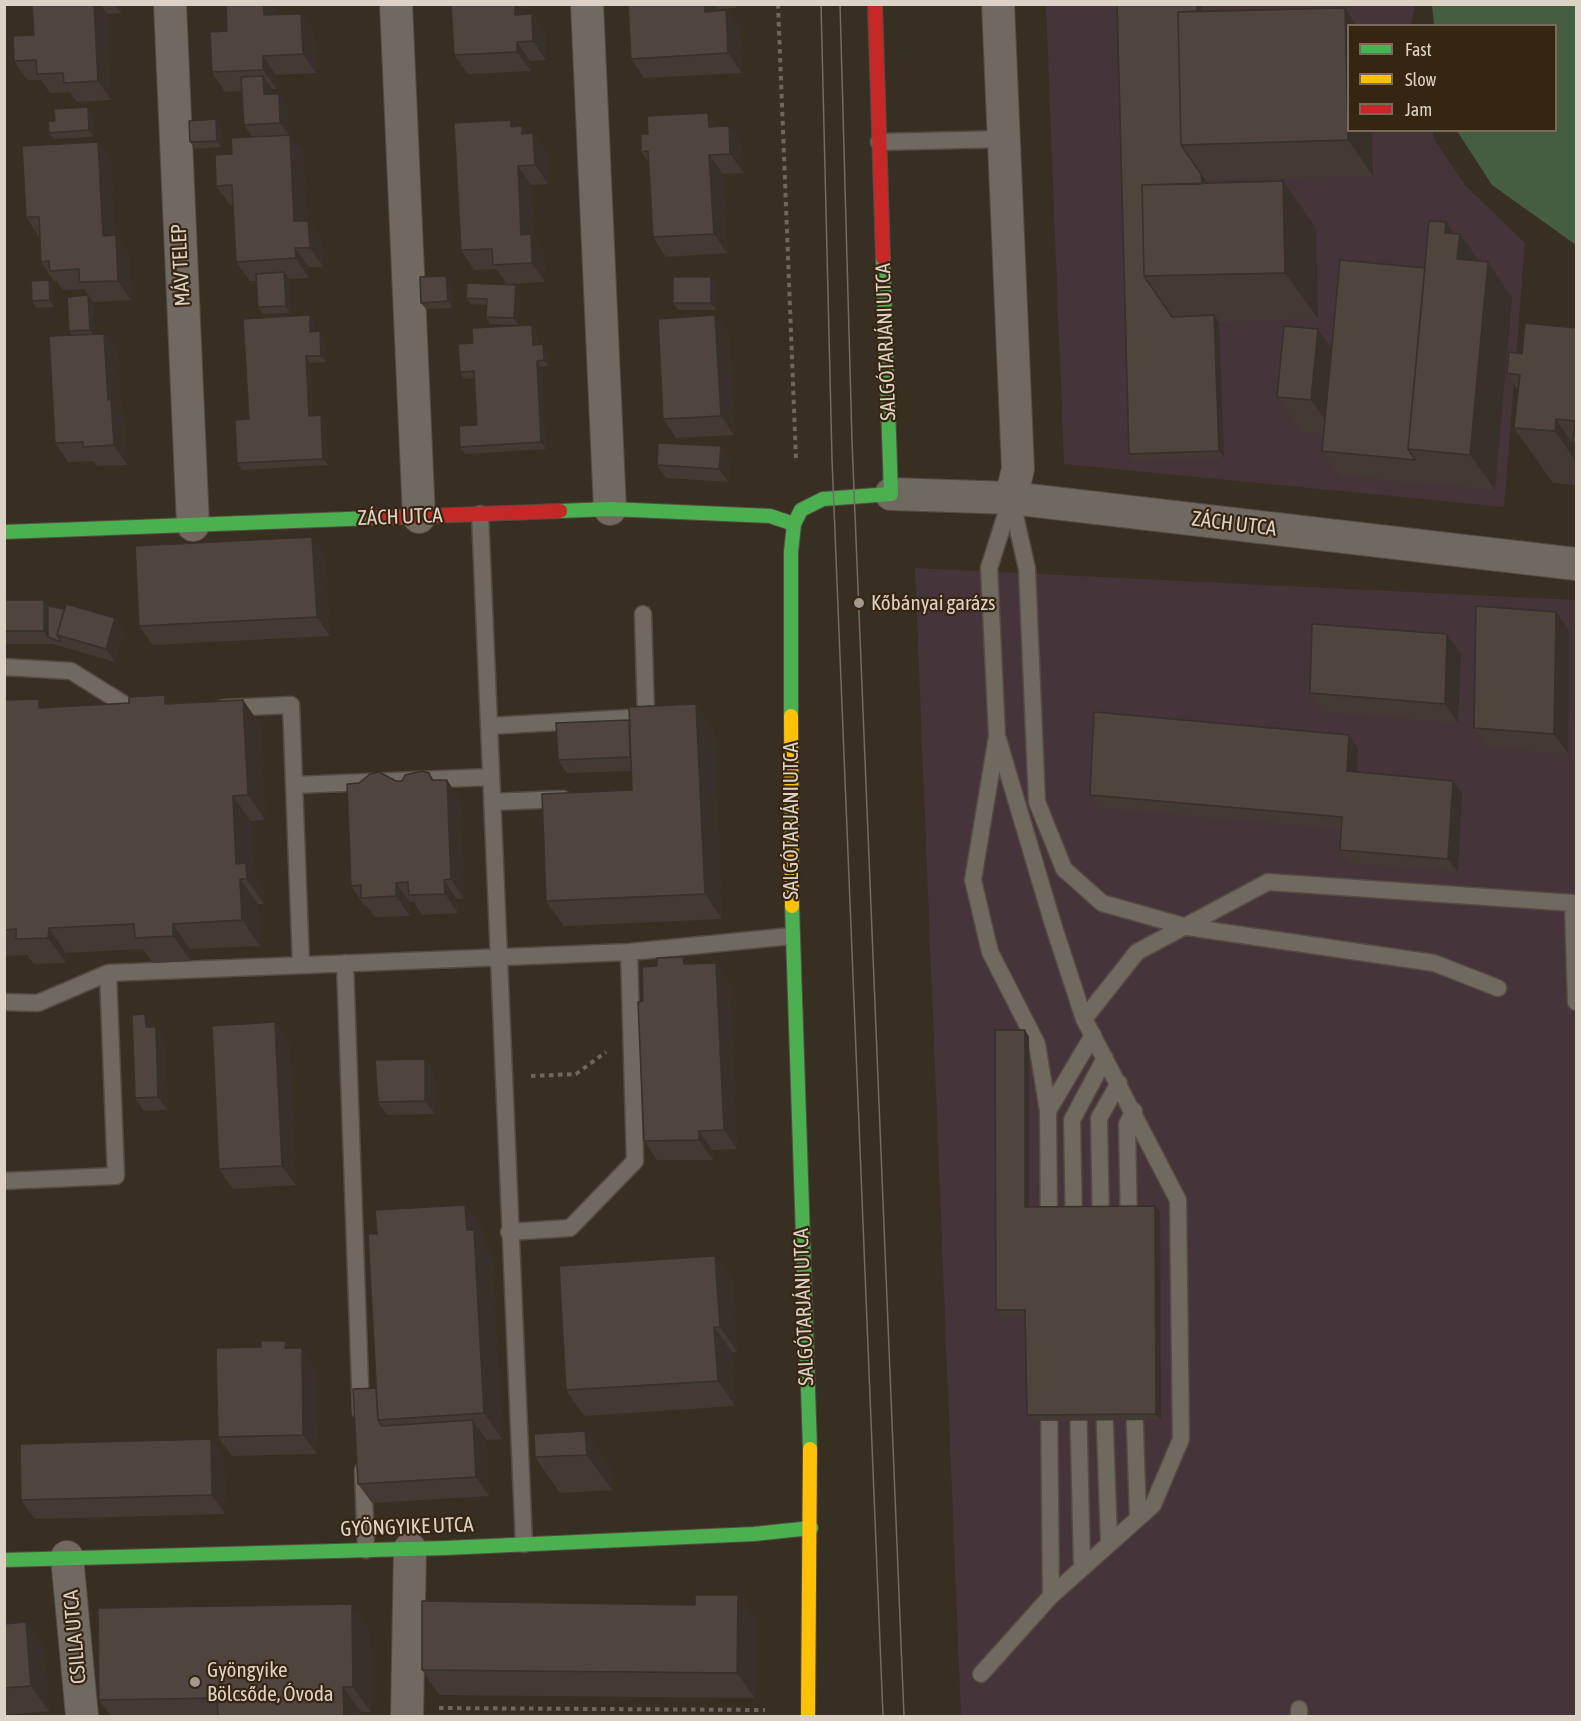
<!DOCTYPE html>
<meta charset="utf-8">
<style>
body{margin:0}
#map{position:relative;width:1581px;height:1721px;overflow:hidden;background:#382f23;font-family:"Asap Condensed",sans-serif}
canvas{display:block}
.frame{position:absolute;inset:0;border:6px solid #ddd2c6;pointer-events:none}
.legend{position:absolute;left:1347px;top:24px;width:210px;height:108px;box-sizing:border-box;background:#362611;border:2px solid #796b59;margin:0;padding:8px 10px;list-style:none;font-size:18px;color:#ddd2c6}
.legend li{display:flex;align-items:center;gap:12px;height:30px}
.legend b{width:30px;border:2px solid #796b59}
</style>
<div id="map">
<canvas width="1581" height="1721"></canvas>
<div class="frame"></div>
<ul class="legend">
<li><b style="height:8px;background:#4caf50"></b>Fast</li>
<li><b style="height:8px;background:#ffc107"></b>Slow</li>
<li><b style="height:8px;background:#c62828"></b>Jam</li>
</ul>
</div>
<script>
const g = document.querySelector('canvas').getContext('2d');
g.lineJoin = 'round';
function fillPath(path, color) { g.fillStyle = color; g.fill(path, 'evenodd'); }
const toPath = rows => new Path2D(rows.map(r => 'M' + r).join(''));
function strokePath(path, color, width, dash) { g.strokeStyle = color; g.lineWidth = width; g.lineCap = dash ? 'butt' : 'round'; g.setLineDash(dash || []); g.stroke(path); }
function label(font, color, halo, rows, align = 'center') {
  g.font = font + ' "Asap Condensed",sans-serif'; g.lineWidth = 4.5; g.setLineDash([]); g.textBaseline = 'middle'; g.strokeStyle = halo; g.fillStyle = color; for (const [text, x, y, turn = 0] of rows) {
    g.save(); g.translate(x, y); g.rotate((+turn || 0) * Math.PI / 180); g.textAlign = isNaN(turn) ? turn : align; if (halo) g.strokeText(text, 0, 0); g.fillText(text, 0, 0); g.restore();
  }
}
fillPath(toPath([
 [1046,5,1415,5,1411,25,1348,26,1348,130,1432,131,1436,142,1465,185,1525,243,1504,507,1064,464],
 [915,568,1576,600,1576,1716,961,1716]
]), '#45343a');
fillPath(toPath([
 [1432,5,1576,5,1576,245,1492,185,1457,131,1556,130,1556,26,1434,25]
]), '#455d40');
const lane = toPath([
 [879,142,1004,139],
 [1011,498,1027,569,1037,802,1064,869,1102,903,1187,927,1434,963,1498,988],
 [1011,499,989,568,997,736,973,880,990,952,1037,1044,1048,1111],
 [480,514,524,1544],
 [4,667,71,671,135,711,145,711],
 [224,708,291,705,301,965],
 [489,726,646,717,643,614],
 [998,739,1052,921,1084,1019],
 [294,785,491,777],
 [492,802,563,799],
 [345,963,361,1412],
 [4,1002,38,1003,108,973],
 [4,1181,116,1176,108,973,629,952,792,936],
 [1101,1227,1099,1118,1119,1083],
 [1074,1228,1072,1120,1105,1058],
 [1129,1228,1127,1124,1134,1111],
 [1049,1229,1048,1111,1093,1035],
 [509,1232,570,1228,635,1161,629,952],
 [1078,1398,1082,1567],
 [1134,1398,1138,1518],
 [1049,1399,1051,1596],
 [1104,1400,1109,1542],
 [363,1470,366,1550],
 [981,1674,1051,1596,1153,1505,1181,1439,1178,1200,1084,1019,1137,952,1268,882,1573,903,1576,1002],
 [1299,1709,1299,1716]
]);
const street = toPath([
 [170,4,193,525],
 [396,4,419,517],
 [587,4,610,509],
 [998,4,1018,469,1011,498],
 [891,494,1011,498,1576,564],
 [67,1557,82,1716],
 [407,1716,410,1549]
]);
const fast = toPath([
 [560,511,610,509,770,516,794,524],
 [4,532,374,518],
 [791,716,791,552,794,524,801,510,823,499,891,494,883,258],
 [792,906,810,1449],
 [4,1560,445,1548,754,1534,811,1528]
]);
const slow = toPath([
 [791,716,792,906],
 [808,1716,810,1449]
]);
const jam = toPath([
 [875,4,883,258],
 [374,518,560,511]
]);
strokePath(lane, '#544b42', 19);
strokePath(street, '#544b42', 34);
strokePath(fast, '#544b42', 16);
strokePath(slow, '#544b42', 16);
strokePath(jam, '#544b42', 16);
strokePath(toPath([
 [778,4,796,459],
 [531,1076,576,1074,606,1052],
 [439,1708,765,1710]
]), '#6e675f', 4, [4.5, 4.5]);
strokePath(lane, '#706960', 16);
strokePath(street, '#706960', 32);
strokePath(fast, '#4caf50', 14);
strokePath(slow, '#ffc107', 14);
strokePath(jam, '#c62828', 14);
strokePath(toPath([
 [821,4,832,459,883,1716],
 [840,4,852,441,904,1716]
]), '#736c64', 1.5);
fillPath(toPath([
 [32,4,120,4,121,13,107,14,111,100,77,102,70,92,50,93,41,80,27,80,14,61,34,35],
 [628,4,736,4,736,8,718,9,718,11,726,10,740,30,742,73,644,78,631,59],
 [1117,4,1202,11,1345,8,1357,26,1348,26,1348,130,1372,130,1373,176,1206,180,1206,184,1316,228,1318,319,1219,322,1224,458,1133,460,1129,454],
 [301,14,314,33,316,73,276,75,277,89,272,89,272,94,288,107,289,135,303,154,307,221,308,221,322,240,323,267,309,267,309,278,289,279,290,313,263,314,258,307,257,281,250,281,236,262,233,205,230,205,216,186,232,154,252,137,244,125,241,91,225,92,212,72,227,31,276,15],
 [532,14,545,33,546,60,530,61,531,71,468,74,454,55],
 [93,114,94,137,54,139,49,133,55,121],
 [216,119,220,126,221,147,195,149,190,142],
 [522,126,527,133,533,133,547,152,548,184,531,185,534,239,544,253,545,282,507,284,496,269,474,270,461,250],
 [718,126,742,145,744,173,723,174,727,253,666,257,653,237,649,163,641,152,648,134],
 [98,142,111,161,115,235,129,254,131,300,93,302,84,289,63,290,57,281,54,281,41,262,39,237,26,217],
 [1446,222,1453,233,1479,261,1488,262,1512,298,1495,490,1340,476,1322,451,1324,434,1302,432,1277,397,1318,329,1331,349,1425,268],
 [49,280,53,287,54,307,36,308,32,301],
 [451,283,452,308,426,309,421,303],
 [716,284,716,310,678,310,673,303],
 [516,285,520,292,519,325,490,324,486,317,486,305,471,304,466,298],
 [88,295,93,302,95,334,104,334,118,353,121,413,125,419,127,465,97,466,93,461,68,462,55,443,72,335,69,331],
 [310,315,314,322,314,332,320,331,324,338,326,362,310,363,313,415,326,422,328,465,242,470,237,463,249,419],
 [715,315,729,335,734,435,676,438,663,419],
 [532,325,537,331,538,344,547,351,548,366,541,367,546,449,465,454,460,447,477,425,474,378,464,379,460,372,473,343],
 [1576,328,1576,485,1553,483,1514,428,1518,390,1507,373,1522,354],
 [730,459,729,482,666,478,657,465],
 [325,556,330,636,153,645,139,626],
 [4,600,44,600,48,606,115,618,124,631,115,662,53,644,4,644],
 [1569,631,1568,754,1488,748,1474,728],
 [1447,634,1461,654,1458,723,1323,712,1310,693],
 [4,700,45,707,243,700,261,726,265,820,251,821,253,873,263,888,264,904,258,904,260,946,190,949,191,961,153,963,143,949,66,953,66,963,34,964,27,955,4,956],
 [714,729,722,919,564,926,546,901,632,790,631,771,567,773,558,760],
 [1349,735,1358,748,1356,772,1453,781,1462,794,1458,872,1349,863,1340,850,1341,829,1099,808,1090,795],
 [429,773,434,780,460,799,464,899,457,899,458,913,422,915,414,902,410,902,410,916,375,917,366,905,364,905,351,886,359,783,402,781],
 [688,964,730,982,737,1149,712,1150,713,1160,657,1160,644,1141,643,1001],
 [275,1022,289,1042,296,1185,233,1189,219,1169],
 [1029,1037,1029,1206,1155,1206,1160,1212,1161,1420,1032,1421,1027,1415,1025,1317,1000,1317,996,1310],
 [165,1040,167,1110,144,1111,135,1098],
 [434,1072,435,1114,387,1115,378,1102],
 [465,1205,483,1230,484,1243,492,1255,502,1439,486,1440,489,1496,372,1503,358,1484,376,1388,377,1234],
 [715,1256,733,1281,737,1352,732,1352,735,1406,584,1416,566,1390],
 [261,1347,291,1348,315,1367,317,1454,232,1456,218,1437],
 [585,1431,610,1466,612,1490,560,1493,535,1457],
 [211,1439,224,1458,225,1514,35,1519,21,1500],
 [738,1595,756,1620,755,1698,439,1695,422,1670],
 [4,1624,44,1647,49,1711,4,1715],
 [370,1629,371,1712,361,1712,361,1716,111,1716,99,1700]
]), '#443a35');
fillPath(toPath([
 [94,4,100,4,107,14,111,100,98,81],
 [114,4,120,4,121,13],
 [263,4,276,4,278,35,264,15],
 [515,4,527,4,529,34,515,15],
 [705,4,715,4,718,9,719,31,705,12],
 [1197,4,1202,4,1205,144],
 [1345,8,1357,26,1348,26,1348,130,1372,130,1373,176,1348,140],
 [726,10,740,30,742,73,728,53],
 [301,14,314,33,316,73,303,54],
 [532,14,545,33,546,60,533,41],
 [517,42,530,61,531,71,517,52],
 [263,56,276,75,277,89,263,70],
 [263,76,272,89,273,107,264,94],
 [279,94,288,107,290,136,280,123],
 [88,107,93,114,94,137,89,130],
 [708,113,722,132,709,127],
 [216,119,220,126,221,147,217,141],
 [511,120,525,139,511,127],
 [522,126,534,143,533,133,547,152,548,184,535,165,522,134],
 [729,126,742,145,744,173,730,154],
 [290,135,303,154,308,241,294,221],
 [98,142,111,161,116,255,103,236],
 [709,155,723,174,727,253,714,234],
 [518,166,531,185,534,239,544,253,545,282,532,263,521,235],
 [1201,174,1206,180,1207,231,1203,224],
 [1283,181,1316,228,1318,319,1285,273],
 [308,221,322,240,323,267,310,248],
 [1446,222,1459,242,1460,234,1485,269,1457,259,1445,233],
 [116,235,129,254,131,300,118,281],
 [295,248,309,267,309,278,296,258],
 [1488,262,1512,298,1495,490,1470,455],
 [284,272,289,279,290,313,286,306],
 [446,276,451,283,452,308,448,301],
 [711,277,716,284,716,310,711,303],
 [49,280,53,287,54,307,50,300],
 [516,285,520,292,519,325,514,318],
 [88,295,93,302,95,337,90,330],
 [310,315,314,322,315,339,310,332],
 [715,315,729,335,734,435,721,416],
 [1214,315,1219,322,1224,458,1219,451],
 [532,325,537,331,538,351,533,345],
 [1318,329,1342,364,1336,435,1311,400],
 [320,331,324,338,326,362,321,356],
 [104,334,118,353,121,413,125,419,127,465,114,445,108,400],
 [543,344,547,351,548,366,544,360],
 [306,356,310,363,314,422,309,416],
 [537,361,541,367,546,449,541,442],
 [321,415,326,422,328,465,323,459],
 [1556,419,1576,449,1576,462,1555,431],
 [721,446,730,459,729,482,719,469],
 [312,537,325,556,330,636,317,617],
 [44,600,53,613,48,637,44,631],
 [1556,612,1569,631,1568,754,1554,734],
 [115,618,124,631,115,662,106,649],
 [1447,634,1461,654,1458,723,1445,704],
 [165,695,183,720,165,704],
 [39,699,57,724,39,708],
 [243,700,261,726,265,820,248,795],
 [696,704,714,729,722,919,705,894],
 [1349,735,1358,748,1356,784,1347,771],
 [447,780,460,799,464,899,451,879],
 [1453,781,1462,794,1458,872,1448,859],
 [233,796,251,821,253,873,263,888,264,904,236,864],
 [240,879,258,904,260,946,242,920],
 [444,880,457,899,458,913,445,894],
 [396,883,410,902,410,916,396,896],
 [173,924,190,949,191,961,173,936],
 [49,928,66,953,66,963,48,938],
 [716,963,730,982,737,1149,724,1130],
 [145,1014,154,1028,146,1027],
 [275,1022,289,1042,296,1185,282,1166],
 [156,1027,165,1040,167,1110,158,1097],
 [1025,1030,1029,1037,1029,1213,1025,1207],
 [425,1059,434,1072,435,1114,425,1101],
 [699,1131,712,1150,713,1160,699,1140],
 [465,1205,483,1230,484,1243,492,1255,502,1439,484,1413,467,1230],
 [1155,1206,1160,1212,1161,1420,1156,1414],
 [715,1256,733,1281,737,1352,720,1327],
 [714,1327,732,1352,735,1406,718,1381],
 [286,1341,299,1360,285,1348],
 [302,1348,315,1367,317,1454,303,1435],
 [473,1420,486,1439,489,1496,476,1477],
 [585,1431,610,1466,612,1490,587,1455],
 [211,1439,224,1458,225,1514,212,1495],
 [738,1595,756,1620,755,1698,737,1673],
 [352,1604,370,1629,371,1712,353,1687],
 [26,1622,44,1647,49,1711,31,1686],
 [343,1687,361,1712,361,1716,344,1716]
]), '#37302b');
const building = toPath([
 [32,4,94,4,98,81,64,83,63,73,37,74,36,60,14,61,13,36,34,35,32,4],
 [226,4,263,4,264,15,301,14,303,54,263,56,263,70,212,72,210,32,227,31,226,4],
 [451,4,515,4,515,15,532,14,533,41,517,42,517,52,454,55,451,4],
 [628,4,705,4,705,12,726,10,728,53,631,59,628,4],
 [1117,4,1197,4,1197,11,1178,12,1181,145,1201,174,1202,184,1142,185,1144,276,1172,317,1214,315,1219,451,1129,454,1117,4],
 [1345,8,1348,140,1181,145,1178,12,1345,8],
 [263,76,264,94,279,94,280,123,244,125,241,77,263,76],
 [88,107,89,130,49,133,48,121,55,121,54,109,88,107],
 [708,113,709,127,729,126,730,154,709,155,714,234,653,237,648,151,641,152,641,134,648,134,647,116,708,113],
 [216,119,217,141,190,142,189,121,216,119],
 [511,120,511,127,522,126,522,134,533,133,535,165,518,166,521,235,531,234,532,263,493,265,492,249,461,250,454,123,511,120],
 [290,135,294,221,308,221,310,248,295,248,296,258,236,262,232,185,216,186,215,155,232,154,231,138,290,135],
 [98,142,103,236,116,235,118,281,79,282,79,269,50,271,49,261,41,262,39,217,26,217,22,146,98,142],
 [1283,181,1285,273,1144,276,1142,185,1283,181],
 [1429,221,1446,222,1445,233,1460,234,1457,259,1488,262,1470,455,1408,449,1429,221],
 [1340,260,1425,268,1408,449,1415,460,1322,451,1340,260],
 [284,272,286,306,258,307,256,274,284,272],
 [446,276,448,301,421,303,420,277,446,276],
 [673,277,711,277,711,303,673,303,673,277],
 [49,280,50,300,32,301,31,281,49,280],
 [467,283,516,285,514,318,486,317,487,299,466,298,467,283],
 [88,295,90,330,69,331,67,297,88,295],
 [310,315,310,332,320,331,321,356,306,356,309,416,321,415,323,459,237,463,235,420,249,419,243,319,310,315],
 [715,315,721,416,663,419,658,319,715,315],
 [1525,323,1576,328,1576,444,1573,443,1575,421,1556,419,1555,431,1514,428,1520,375,1507,373,1509,352,1522,354,1525,323],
 [532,325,533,345,543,344,544,360,537,361,541,442,460,447,459,426,477,425,474,371,460,372,458,344,473,343,472,328,532,325],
 [1284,326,1318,329,1311,400,1277,397,1284,326],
 [104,334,108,400,111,399,114,445,83,447,83,442,55,443,49,336,104,334],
 [658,443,721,446,719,469,657,465,658,443],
 [312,537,317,617,139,626,135,546,312,537],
 [4,600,44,600,44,631,4,631,4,600],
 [66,604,115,618,106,649,57,635,66,604],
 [48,606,64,609,57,635,61,642,48,637,48,606],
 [1476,606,1556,612,1554,734,1474,728,1476,606],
 [1312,624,1447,634,1445,704,1310,693,1312,624],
 [165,695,165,704,243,700,248,795,233,796,236,864,246,863,247,879,240,879,242,920,173,924,173,936,135,938,134,924,49,928,48,938,16,939,16,929,4,930,4,700,39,699,39,708,129,703,129,697,165,695],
 [696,704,705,894,546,901,542,794,632,790,629,707,696,704],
 [1094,712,1349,735,1347,771,1453,781,1448,859,1340,850,1342,817,1090,795,1094,712],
 [629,720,630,757,558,760,556,723,629,720],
 [423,771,429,773,432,780,447,780,451,879,444,880,445,894,409,895,408,882,396,883,396,896,361,898,361,885,351,886,347,784,359,783,370,774,379,772,396,781,402,781,405,775,423,771],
 [683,957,684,964,716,963,724,1130,699,1131,699,1140,644,1141,638,1002,643,1001,642,967,657,966,657,958,683,957],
 [145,1014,146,1027,156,1027,158,1097,135,1098,132,1015,145,1014],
 [275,1022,282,1166,219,1169,212,1026,275,1022],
 [995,1030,1025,1030,1025,1207,1155,1206,1156,1414,1027,1415,1025,1310,996,1310,995,1030],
 [425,1059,425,1101,378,1102,375,1060,425,1059],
 [465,1205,467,1230,474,1230,484,1413,378,1420,368,1234,377,1234,375,1210,465,1205],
 [715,1256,720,1327,714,1327,718,1381,566,1390,559,1266,715,1256],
 [261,1341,286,1341,285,1348,302,1348,303,1435,218,1437,216,1348,261,1347,261,1341],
 [376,1388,378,1420,382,1426,473,1420,476,1477,358,1484,353,1389,376,1388],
 [585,1431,587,1455,535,1457,534,1434,585,1431],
 [211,1439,212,1495,21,1500,20,1444,211,1439],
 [695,1595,738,1595,737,1673,422,1670,422,1601,695,1605,695,1595],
 [352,1604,353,1687,343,1687,344,1716,218,1716,217,1698,99,1700,98,1608,352,1604],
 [26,1622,31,1686,4,1688,4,1624,26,1622]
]);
fillPath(building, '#4f443e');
strokePath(building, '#37302b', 1.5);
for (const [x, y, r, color] of [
 [859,603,6,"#a3998d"],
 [195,1682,6,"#a3998d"]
]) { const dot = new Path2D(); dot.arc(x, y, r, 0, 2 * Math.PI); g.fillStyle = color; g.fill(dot); strokePath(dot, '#362611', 2); }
label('21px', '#ddd2c6', '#362611', [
 ["MÁV TELEP",181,265,-93],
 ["SALGÓTARJÁNI UTCA",886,342,-92],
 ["ZÁCH UTCA",400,517,-2],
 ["ZÁCH UTCA",1234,524,7],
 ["SALGÓTARJÁNI UTCA",791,821,-90],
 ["SALGÓTARJÁNI UTCA",804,1307,-92],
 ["GYÖNGYIKE UTCA",407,1527,-2],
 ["CSILLA UTCA",75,1637,-95]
]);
label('21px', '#ddd2c6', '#362611', [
 ["Kőbányai garázs",871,603],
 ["Gyöngyike",207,1670],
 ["Bölcsőde, Óvoda",207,1694]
], 'left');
</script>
